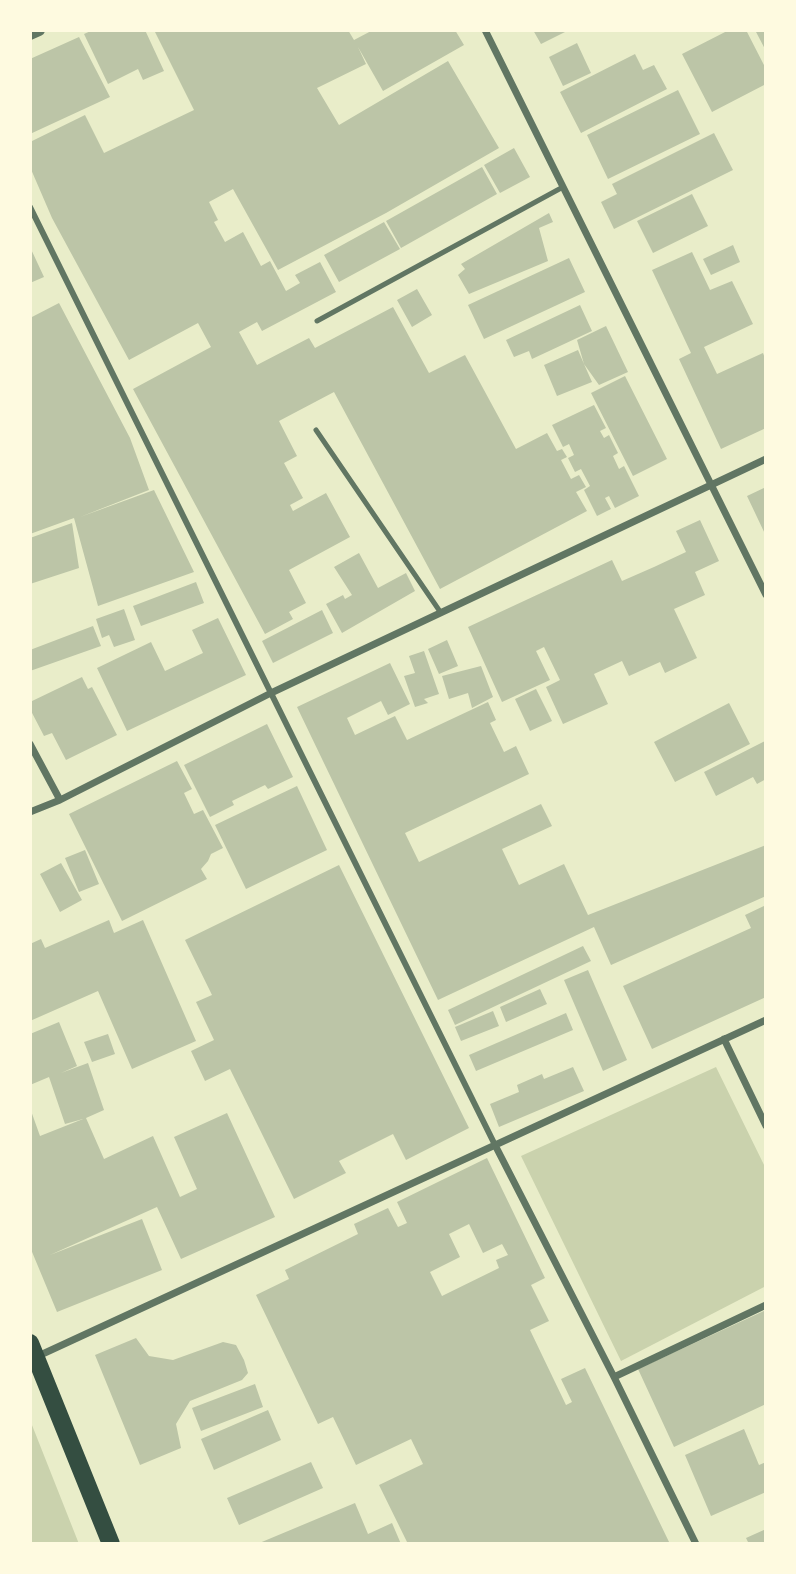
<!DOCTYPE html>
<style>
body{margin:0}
#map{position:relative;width:796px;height:1574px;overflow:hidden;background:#e9edc9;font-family:"Alegreya Sans",sans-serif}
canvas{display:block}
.frame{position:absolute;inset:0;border:32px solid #fefae0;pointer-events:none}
</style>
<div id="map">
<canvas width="796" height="1574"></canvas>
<div class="frame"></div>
</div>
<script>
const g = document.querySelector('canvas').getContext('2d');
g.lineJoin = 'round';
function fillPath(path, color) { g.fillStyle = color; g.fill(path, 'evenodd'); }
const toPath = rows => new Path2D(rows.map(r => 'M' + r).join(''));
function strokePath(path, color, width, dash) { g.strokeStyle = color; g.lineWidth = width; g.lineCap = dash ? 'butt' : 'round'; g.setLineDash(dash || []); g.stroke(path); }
fillPath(toPath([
 [716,1067,766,1169,766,1286,621,1361,521,1156],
 [30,1420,79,1544,30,1544]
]), '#cad2ad');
fillPath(toPath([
 [93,30,145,30,164,71,143,80,138,69,108,84,84,34],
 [154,30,348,30,354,40,373,30,455,30,464,45,383,91,358,47,366,64,317,88,339,125,448,61,499,148,386,213,278,270,233,189,209,202,218,220,214,222,225,242,243,232,261,266,270,261,286,291,300,283,295,275,320,262,336,292,262,331,257,322,239,332,257,365,309,338,315,348,393,307,429,373,465,355,516,449,547,433,557,451,562,449,567,457,561,460,571,479,579,475,586,487,576,492,587,511,440,589,334,392,279,421,297,456,284,463,303,498,290,505,293,511,326,493,350,537,289,570,306,603,289,612,293,619,265,634,133,389,211,347,198,323,129,360,52,218,30,167,30,142,85,115,104,153,194,110],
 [533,30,569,30,541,44],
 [729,30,746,30,766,69,766,84,712,112,682,54],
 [755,30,766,30,766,51],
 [79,37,110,97,30,134,30,59],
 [577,43,591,73,563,86,549,57],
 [635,54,643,70,654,65,667,89,581,133,560,92],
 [678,90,700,134,608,179,587,135],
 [714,133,733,170,614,229,601,202,617,194,612,184],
 [514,148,530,177,500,193,484,165],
 [482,167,497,194,401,248,386,221],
 [692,194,708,226,653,253,637,221],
 [549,213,553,222,539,228,548,261,469,294,458,275,465,269,461,264],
 [384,222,400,249,339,282,324,255],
 [733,245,740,262,711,275,703,259],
 [30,247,44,277,30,283],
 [692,252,710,290,732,281,753,324,704,347,717,374,763,353,766,361,766,428,721,449,679,359,691,353,652,270],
 [569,258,585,292,484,339,468,305],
 [417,289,432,315,412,327,397,300],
 [59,303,130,438,149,490,80,517,154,490,194,572,98,606,74,518,30,534,30,318],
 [580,305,592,331,532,359,529,351,514,357,506,340],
 [606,326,628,372,599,385,584,364,592,382,557,396,544,365,578,350,584,364,577,340],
 [625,376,667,459,633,476,591,393],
 [594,405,606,428,600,431,604,438,609,435,618,453,613,456,619,469,624,466,639,496,615,508,609,496,605,498,611,509,597,516,584,490,590,486,581,469,575,472,568,458,574,455,569,444,563,447,552,425],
 [766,487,766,536,747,496],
 [700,520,719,561,695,572,705,595,674,609,697,658,665,673,660,662,629,676,622,661,594,674,608,704,563,724,546,687,560,680,544,647,536,651,550,680,502,702,468,627,612,560,622,581,654,567,686,552,676,531],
 [72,523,79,568,30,584,30,538],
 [359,553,378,588,406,573,415,591,342,633,326,604,343,595,345,599,352,595,334,567],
 [196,582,204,603,141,626,133,606],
 [124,609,135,640,114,647,109,635,102,638,96,619],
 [322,610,333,633,273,663,262,641],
 [218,618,246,675,127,731,97,668,151,642,165,671,203,653,192,630],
 [93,626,101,646,30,671,30,650],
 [447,640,458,666,439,674,428,649],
 [424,651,439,694,424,699,428,703,415,707,404,676,415,673,409,656],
 [390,663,410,704,388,715,381,701,347,718,355,735,395,716,407,740,488,702,496,720,490,723,504,752,516,746,529,774,405,833,419,862,541,804,552,826,502,849,519,885,564,864,588,915,766,845,766,896,611,965,594,927,438,1000,297,707],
 [481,666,493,697,472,708,468,693,449,699,442,676],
 [82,677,88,689,92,687,117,735,66,760,52,733,44,736,30,709,30,702],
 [536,689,552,721,530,731,515,699],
 [729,703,750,744,675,782,654,742],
 [267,724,293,777,268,789,265,785,232,801,234,805,210,817,184,765],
 [765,741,766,779,757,784,753,777,716,796,704,772],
 [177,761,192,789,184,793,194,814,203,810,223,848,211,854,208,861,201,869,207,879,122,921,69,814],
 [297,786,327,850,246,889,215,825],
 [85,850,99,884,79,892,65,858],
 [61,863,82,900,60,912,40,874],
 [339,865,469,1128,406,1160,393,1134,339,1161,346,1173,294,1199,230,1069,205,1081,191,1051,214,1040,196,1002,212,995,185,940],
 [766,905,766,997,652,1049,623,986,751,928,745,915],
 [109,920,114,933,143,920,196,1041,132,1069,98,991,30,1021,30,944,41,939,45,948],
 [583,946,591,961,455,1025,448,1010],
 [588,970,627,1060,603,1071,564,980],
 [540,989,547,1004,506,1022,500,1007],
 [493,1011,499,1026,461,1041,455,1027],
 [566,1013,573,1030,476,1071,469,1055],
 [59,1022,77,1066,61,1073,88,1063,104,1110,86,1118,104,1159,153,1136,180,1197,197,1189,174,1137,227,1113,275,1217,181,1259,157,1207,50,1255,142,1219,162,1270,57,1312,30,1247,30,1108,40,1136,83,1119,65,1124,49,1077,30,1085,30,1034],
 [108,1034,115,1054,92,1062,84,1042],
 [573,1067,584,1091,499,1127,490,1104,519,1092,517,1085,542,1074,544,1079],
 [487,1158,545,1278,531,1285,549,1321,530,1330,566,1405,572,1402,561,1379,585,1368,670,1544,408,1544,379,1485,423,1464,411,1439,356,1465,333,1417,318,1424,256,1295,289,1279,285,1270,358,1234,354,1224,388,1208,398,1227,407,1223,397,1202],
 [469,1224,483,1253,502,1244,508,1255,496,1260,499,1268,442,1296,430,1272,460,1257,449,1234],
 [766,1310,766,1404,674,1447,638,1369],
 [136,1338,149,1356,173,1360,223,1342,236,1345,244,1360,248,1373,242,1380,190,1401,176,1424,181,1448,140,1465,95,1355],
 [255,1384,263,1407,201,1431,192,1408],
 [268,1410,281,1440,214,1470,201,1439],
 [744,1429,759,1465,766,1462,766,1492,711,1516,685,1455],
 [311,1462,323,1488,239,1525,227,1498],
 [355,1503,368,1534,392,1523,401,1544,257,1544],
 [766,1529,766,1544,749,1544,746,1538]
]), '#bcc5a7');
strokePath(toPath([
 [317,321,563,187],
 [316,430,441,613]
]), '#617663', 5);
strokePath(toPath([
 [30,207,495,1145]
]), '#617663', 6);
strokePath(toPath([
 [485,30,766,595],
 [30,744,60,800],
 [30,812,60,800,271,693,766,459],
 [724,1039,766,1126],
 [495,1145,614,1377,696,1544],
 [36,1357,766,1020],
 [614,1377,766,1305]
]), '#617663', 7);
strokePath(toPath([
 [30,34,39,30]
]), '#617663', 12);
strokePath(toPath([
 [30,1343,111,1544]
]), '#344e41', 18);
</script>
